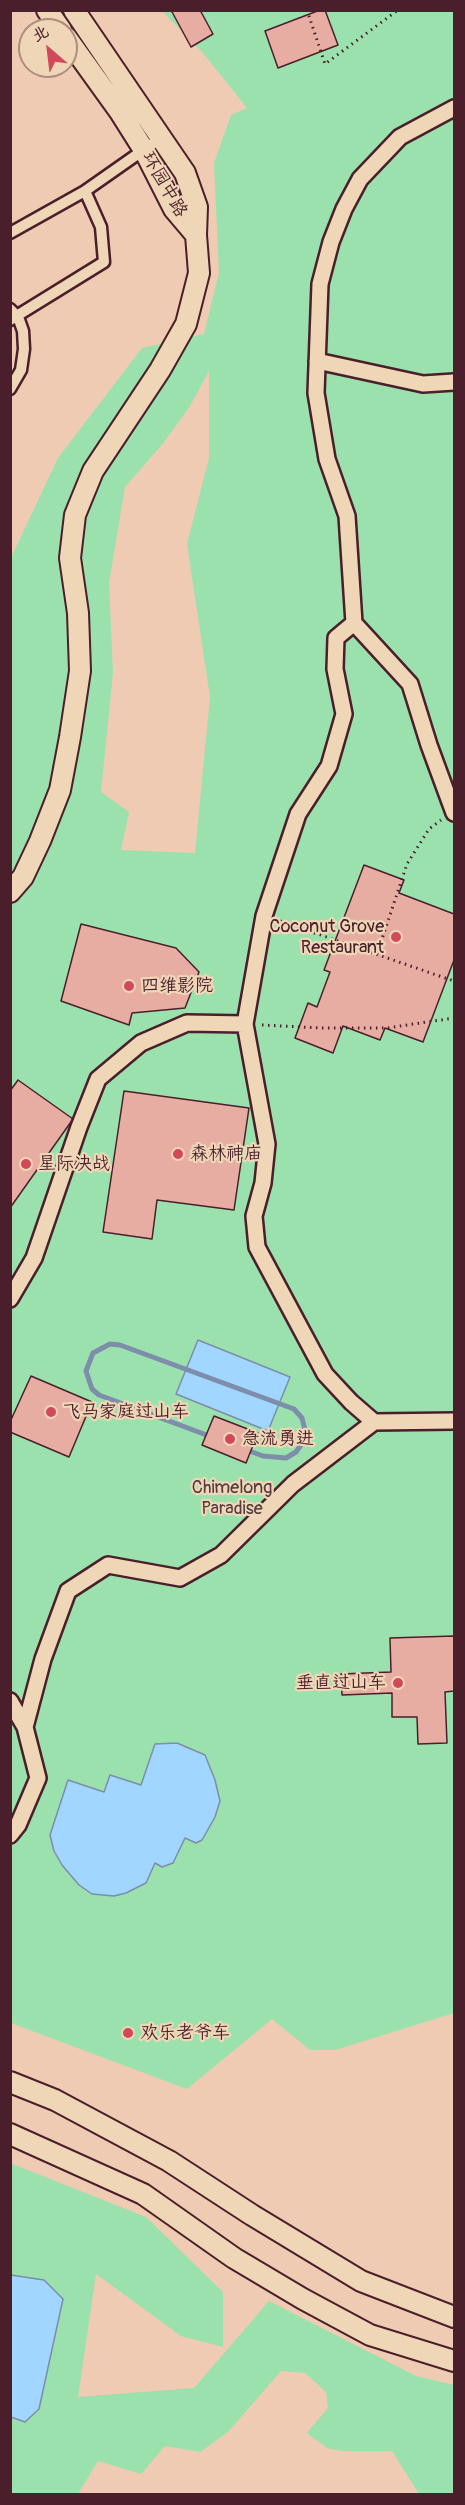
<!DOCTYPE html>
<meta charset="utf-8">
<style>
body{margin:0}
#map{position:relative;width:465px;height:2505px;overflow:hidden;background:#eecbb2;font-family:Pangolin,"LXGW WenKai TC",sans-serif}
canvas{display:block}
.frame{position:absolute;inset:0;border:12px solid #4a1f2b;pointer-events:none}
.north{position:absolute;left:18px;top:18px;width:60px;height:60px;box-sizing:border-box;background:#efd6b7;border:2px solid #ad8d7f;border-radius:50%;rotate:332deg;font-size:16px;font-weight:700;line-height:24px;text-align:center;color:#4a1f2b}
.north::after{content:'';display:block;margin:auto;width:21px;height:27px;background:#d1495b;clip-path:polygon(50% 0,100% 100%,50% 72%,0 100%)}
</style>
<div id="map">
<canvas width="465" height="2505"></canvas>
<div class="frame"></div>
<div class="north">北</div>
</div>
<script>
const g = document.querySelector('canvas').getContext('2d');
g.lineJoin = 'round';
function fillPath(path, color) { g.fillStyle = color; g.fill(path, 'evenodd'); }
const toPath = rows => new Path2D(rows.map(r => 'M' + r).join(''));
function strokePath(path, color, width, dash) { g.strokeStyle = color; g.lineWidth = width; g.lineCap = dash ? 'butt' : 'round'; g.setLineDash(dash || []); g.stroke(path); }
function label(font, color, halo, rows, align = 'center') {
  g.font = font + ' Pangolin,"LXGW WenKai TC",sans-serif'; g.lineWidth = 4.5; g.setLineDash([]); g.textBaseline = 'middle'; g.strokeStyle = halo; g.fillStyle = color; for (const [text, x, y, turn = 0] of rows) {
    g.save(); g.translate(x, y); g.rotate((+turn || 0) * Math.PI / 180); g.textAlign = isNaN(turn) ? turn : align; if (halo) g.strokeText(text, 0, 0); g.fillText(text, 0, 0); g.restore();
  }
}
fillPath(toPath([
 [162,11,454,11,454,2013,335,2050,310,2050,272,2019,187,2089,11,2023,10,560,58,458,142,348,204,334,219,273,214,163,231,115,247,108,203,53],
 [209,371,209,458,187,544,210,697,195,853,121,850,129,812,101,792,113,673,109,583,125,487,164,442,190,406],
 [10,2163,146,2217,223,2292,223,2347,181,2336,96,2274,78,2397,194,2388,269,2301,416,2376,454,2385,454,2494,419,2494,392,2451,343,2451,327,2448,307,2433,328,2408,326,2392,305,2373,281,2371,228,2432,200,2452,165,2446,141,2474,98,2461,78,2494,11,2494]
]), '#9ae1ae');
const water = toPath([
 [198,1340,290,1377,268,1431,176,1394,198,1340],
 [177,1743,205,1755,215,1780,220,1801,215,1817,202,1840,196,1843,185,1838,173,1863,162,1867,155,1863,146,1883,126,1893,114,1896,92,1894,79,1885,62,1865,54,1851,50,1835,68,1780,104,1792,110,1775,141,1785,155,1744,177,1743],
 [11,2275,44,2280,63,2299,39,2409,25,2422,11,2417,11,2275]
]);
fillPath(water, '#a0d6ff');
strokePath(water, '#7e8daa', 1.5);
strokePath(toPath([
 [110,1344,120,1345,294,1409,302,1418,305,1430,303,1442,296,1452,286,1458,263,1456,99,1395,92,1389,86,1371,93,1353,110,1344]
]), '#7e8daa', 5);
const building = toPath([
 [171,10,200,10,213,34,191,47,171,10],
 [320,10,325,10,338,45,278,68,265,31,320,10],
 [364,865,404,880,399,893,454,914,454,960,423,1042,385,1028,380,1040,343,1026,333,1053,295,1038,308,1003,317,1007,330,972,324,970,364,865],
 [81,924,176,948,199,972,185,1008,132,1013,129,1025,61,1001,81,924],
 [18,1080,73,1119,10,1208,10,1091,18,1080],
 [124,1091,249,1108,234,1210,157,1200,152,1239,103,1232,124,1091],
 [31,1376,92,1402,69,1457,10,1432,10,1422,31,1376],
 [214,1416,258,1433,246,1463,202,1445,214,1416],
 [454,1636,454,1691,445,1692,447,1743,418,1744,417,1717,392,1717,392,1693,342,1695,341,1674,391,1672,390,1638,454,1636]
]);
fillPath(building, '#e7ada3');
strokePath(building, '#4a1f2b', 1.5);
const service = toPath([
 [10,233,85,191,162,137],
 [10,309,18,317,23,331,24,349,21,370,10,389],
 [10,320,104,262,101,227,85,191]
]);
const pedestrian = toPath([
 [454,108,400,137,360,179,344,209,331,242,320,284,316,393,327,459,347,516,354,623,410,684,429,745,454,813],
 [317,361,423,384,454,382],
 [354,623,336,638,335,669,344,714,329,766,298,814,264,916,245,1024,267,1144,263,1183,254,1216,257,1247,325,1374,351,1402,374,1422],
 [10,1299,34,1258,79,1127,98,1079,141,1043,187,1023,245,1024],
 [10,1701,25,1727,38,1778,18,1825,10,1835],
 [25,1727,43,1659,68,1591,108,1565,180,1578,221,1555,293,1484,374,1422,454,1421]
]);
const minor = toPath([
 [47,10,61,30],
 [66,37,120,112,144,150,174,209,196,235],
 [10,892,23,877,40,841,60,790,70,737,80,671,78,613,70,558,75,515,93,471,160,370,186,324,199,273,196,235,197,207,185,173,74,10],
 [10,2082,55,2100,169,2161,252,2215,361,2281,454,2317],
 [10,2134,143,2194,234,2258,303,2299,370,2335,454,2361]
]);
strokePath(service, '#4a1f2b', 15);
strokePath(pedestrian, '#4a1f2b', 20);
strokePath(minor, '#4a1f2b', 24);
strokePath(toPath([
 [307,10,325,64,398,10],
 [280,921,454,981],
 [377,954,407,864,429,829,441,820],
 [262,1025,321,1028,387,1028,454,1018]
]), '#4a1f2b', 3, [1.5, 4.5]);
strokePath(service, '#efd6b7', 10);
strokePath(pedestrian, '#efd6b7', 15);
strokePath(minor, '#efd6b7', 20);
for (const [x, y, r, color] of [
 [396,937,6,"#d1495b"],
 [129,986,6,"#d1495b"],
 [178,1154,6,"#d1495b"],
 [26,1164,6,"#d1495b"],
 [51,1412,6,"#d1495b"],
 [230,1439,6,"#d1495b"],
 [398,1683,6,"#d1495b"],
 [128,2033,6,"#d1495b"]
]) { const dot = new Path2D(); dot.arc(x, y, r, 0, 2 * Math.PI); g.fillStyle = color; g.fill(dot); strokePath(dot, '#efd6b7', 2); }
label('18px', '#4a1f2b', '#efd6b7', [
 ["环园中路",164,185,60]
]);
label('18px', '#4a1f2b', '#efd6b7', [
 ["Coconut Grove",384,927,"right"],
 ["Restaurant",384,948,"right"],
 ["四维影院",141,986],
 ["森林神庙",190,1154],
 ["星际决战",38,1164],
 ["飞马家庭过山车",63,1412],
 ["急流勇进",242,1439],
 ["垂直过山车",386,1683,"right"],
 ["欢乐老爷车",140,2033]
], 'left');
label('18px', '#563c3f', '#efd6b7', [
 ["Chimelong",232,1488],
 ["Paradise",232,1509]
]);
</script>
